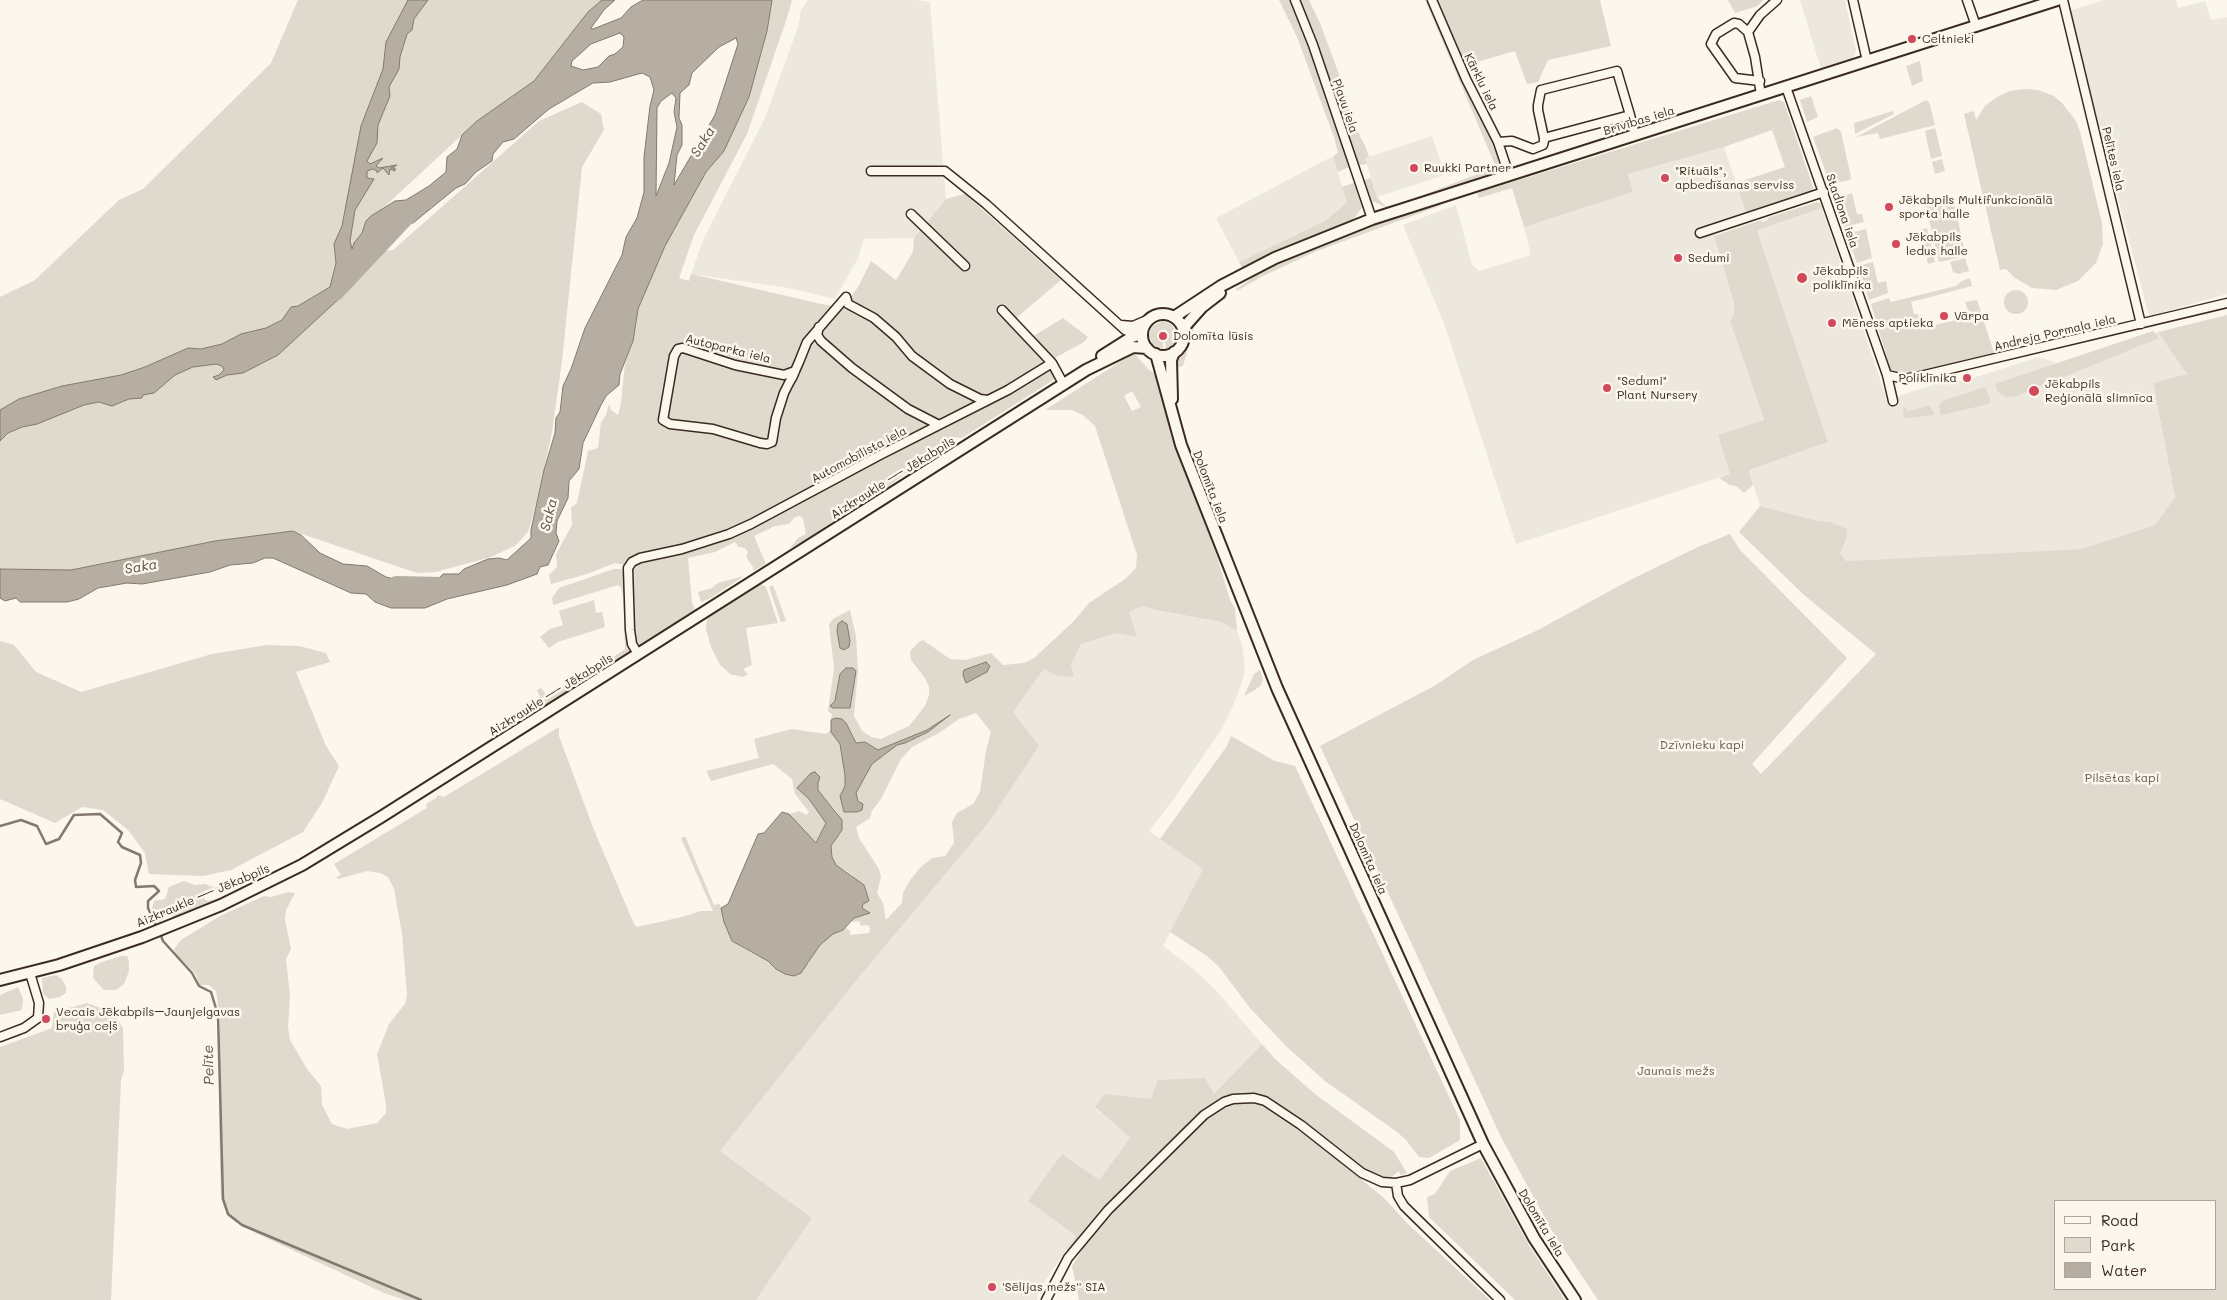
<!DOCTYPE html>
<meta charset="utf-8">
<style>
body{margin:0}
#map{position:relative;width:2227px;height:1300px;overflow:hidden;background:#fbf7ec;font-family:Mali,sans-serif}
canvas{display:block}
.legend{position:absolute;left:2054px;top:1200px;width:162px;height:90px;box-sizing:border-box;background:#fbf7ec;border:1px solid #aea59a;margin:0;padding:6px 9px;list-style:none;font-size:15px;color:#3b2a1e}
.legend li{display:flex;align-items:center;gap:10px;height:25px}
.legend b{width:25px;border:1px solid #aea59a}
</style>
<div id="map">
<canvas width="2227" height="1300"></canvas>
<ul class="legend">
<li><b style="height:6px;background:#fbf7ec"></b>Road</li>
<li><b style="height:14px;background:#dfd9ce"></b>Park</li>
<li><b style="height:14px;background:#b6aea2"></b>Water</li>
</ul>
</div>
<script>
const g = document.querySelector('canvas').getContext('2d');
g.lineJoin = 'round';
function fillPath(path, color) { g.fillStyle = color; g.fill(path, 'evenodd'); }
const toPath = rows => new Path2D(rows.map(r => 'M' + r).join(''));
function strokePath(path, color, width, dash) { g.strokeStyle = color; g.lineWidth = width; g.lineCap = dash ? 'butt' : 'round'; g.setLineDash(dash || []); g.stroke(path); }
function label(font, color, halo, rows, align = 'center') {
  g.font = font + ' Mali,sans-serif'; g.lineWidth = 5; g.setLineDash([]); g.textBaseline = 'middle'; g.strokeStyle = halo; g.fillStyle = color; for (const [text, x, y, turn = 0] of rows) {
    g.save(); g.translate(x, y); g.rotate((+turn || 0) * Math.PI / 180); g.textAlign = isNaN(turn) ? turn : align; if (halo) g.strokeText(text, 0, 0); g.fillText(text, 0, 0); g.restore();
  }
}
fillPath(toPath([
 [808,0,917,0,930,2,946,199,914,238,864,239,858,258,835,299,789,288,691,274,704,238,765,118,798,27,801,10],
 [1800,0,1845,0,1856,51,1853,58,1821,69],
 [2104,0,2176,0,2178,8,2205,1,2211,20,2227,17,2227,294,2149,316,2069,11],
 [1432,136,1445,175,1377,197,1365,158],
 [1724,147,1750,223,1716,234,1714,237,1734,304,1734,314,1730,321,1764,421,1730,474,1516,544,1445,326,1403,225,1456,205,1472,265,1479,271,1531,255,1524,227,1633,192,1628,174],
 [1333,156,1347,203,1323,222,1239,262,1216,218],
 [1822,208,1887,400,1941,382,1954,382,1976,377,2039,357,2060,364,2158,332,2188,374,2153,384,2175,498,2155,525,2081,549,1846,561,1840,553,1846,540,1830,522,1814,520,1760,506,1749,470,1828,442,1757,229],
 [1142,605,1156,610,1221,622,1237,631,1242,644,1245,667,1242,682,1233,706,1221,730,1171,803,1149,831,1203,869,1163,946,1191,967,1214,988,1262,1044,1214,1094,1152,1099,1095,1108,1130,1138,1099,1180,1028,1201,1076,1236,1038,1291,1037,1300,756,1300,812,1218,720,1151,860,976,989,822,1038,746,1013,712,1044,669,1057,676,1073,677,1071,665,1081,644,1117,633,1136,636,1129,612]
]), '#ede8dd');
fillPath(toPath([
 [298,0,602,0,588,12,534,81,477,121,381,210,352,253,393,250,539,121,582,102,601,114,604,130,582,167,562,361,552,432,538,497,528,532,516,545,491,557,436,572,417,573,293,531,215,541,71,570,0,569,0,297,35,280,119,200,143,189,271,63],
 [772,0,792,0,787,18,747,134,694,235,679,278,689,281,691,274,826,305,840,306,850,298,858,287,871,261,896,280,913,252,914,238,946,199,965,194,1061,280,1015,319,1032,337,1063,318,1088,337,1084,342,837,477,757,518,686,543,687,546,634,558,625,565,615,563,587,574,551,584,549,575,557,567,556,554,572,525,571,508,577,503,588,451,598,448,601,422,606,415,609,404,611,410,618,415,621,403,625,364,633,341,638,309,665,246,685,206,706,172,724,151,749,97,767,31],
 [1279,0,1291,0,1318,72,1349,167,1338,172,1333,156,1338,153,1334,137,1297,37],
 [1299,0,1309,0,1320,23,1344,88,1353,122,1365,146,1369,156,1365,158,1367,164,1359,165],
 [1425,0,1427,0,1461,81,1495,146,1499,164,1494,172,1398,206,1385,207,1372,201,1364,180,1371,178,1377,197,1385,206,1394,206,1496,167],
 [1437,0,1600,0,1611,46,1548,60,1538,82,1527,84,1515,51,1466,65],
 [1728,0,1763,0,1758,6,1735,13],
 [1920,61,1923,81,1912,86,1906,66],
 [2025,89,2038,90,2054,96,2062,103,2076,121,2080,132,2102,223,2103,244,2096,263,2078,281,2056,290,2032,288,2015,278,2006,269,2000,270,1964,114,1974,111,1976,120,1985,106,1997,97,2010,91],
 [1811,96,1818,117,1807,122,1800,100],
 [1779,100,1784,102,1815,193,1747,215,1736,183,1785,167,1772,130,1724,147,1628,174,1633,192,1524,227,1512,188,1479,198,1477,194,1480,192],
 [1926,100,1929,102,1935,125,1880,139,1878,133,1856,137],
 [1893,111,1894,114,1855,134,1854,123],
 [1837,128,1841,132,1851,177,1850,180,1830,184,1813,137],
 [1935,128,1942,156,1931,159,1925,131],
 [1942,159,1945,171,1935,174,1932,162],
 [1354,183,1362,207,1354,219,1284,248,1243,269,1239,262,1323,222,1347,203,1342,187],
 [1852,193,1857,214,1862,214,1864,222,1844,227,1834,200],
 [1953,199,1966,256,1939,262,1926,206],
 [1817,202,1821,204,1822,208,1757,230,1828,442,1749,470,1753,485,1744,493,1736,486,1730,485,1719,478,1730,474,1718,435,1764,420,1730,321,1734,314,1734,304,1714,236,1761,220,1762,222,1768,220,1767,218],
 [1434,204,1442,205,1317,251,1261,277,1237,291,1236,289,1265,269,1320,244],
 [1927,228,1935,262,1928,264,1920,230],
 [1866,229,1872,258,1857,263,1846,234],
 [1965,258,1969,271,1958,274,1953,272,1950,262],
 [1873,262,1878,283,1886,281,1888,293,1869,300,1857,266],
 [1970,278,1972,286,1911,302,1914,314,1918,314,1922,328,1969,317,1970,315,1965,302,1977,300,1994,353,1992,355,1912,374,1905,375,1893,373,1891,371,1871,304,1889,298,1891,302,1956,286,1962,281],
 '2004 302a12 12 0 1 1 24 0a12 12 0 1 1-24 0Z',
 [1226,296,1227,298,1210,309,1196,321,1183,366,1173,368,1175,361,1187,347,1191,327,1209,306],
 [2227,315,2227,1300,1598,1300,1552,1231,1502,1139,1320,746,1436,685,1473,660,1538,630,1630,580,1698,547,1730,534,1740,550,1847,658,1752,764,1761,774,1876,654,1804,595,1739,532,1760,506,1814,520,1830,522,1847,529,1846,540,1840,553,1846,561,2081,549,2155,525,2175,497,2153,383,2187,374,2158,332],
 [2056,1201,2216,1201,2216,1289,2056,1289],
 [1163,321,1171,324,1177,333,1174,344,1166,349,1165,341,1169,337,1168,332,1165,329,1159,331,1157,335,1163,341,1163,349,1154,346,1149,336,1152,326],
 [2153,331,2159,338,2017,396,2006,397,1997,391,1996,384,1998,383],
 [1135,354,1149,370,1157,374,1171,437,1216,553,1230,600,1235,608,1237,631,1221,622,1156,610,1142,606,1129,612,1137,637,1117,633,1081,644,1071,665,1074,677,1057,676,1044,669,1013,712,1039,746,989,822,860,976,720,1151,812,1218,756,1300,405,1300,384,1293,258,1234,237,1223,228,1216,221,1197,219,1125,220,1018,216,991,209,985,200,985,195,973,176,954,174,949,181,940,220,916,264,896,271,897,289,892,295,893,286,910,285,920,291,949,286,959,290,996,288,1027,290,1040,307,1069,321,1086,322,1105,332,1124,347,1129,377,1123,386,1113,386,1104,377,1054,389,1024,405,1004,407,995,402,934,394,889,388,877,380,873,367,871,338,879,336,877,341,875,334,864,427,808,426,804,436,798,438,795,444,797,559,727,559,736,594,830,634,924,637,927,682,917,701,911,713,911,681,838,685,836,714,905,720,904,724,922,743,948,768,961,776,969,808,964,820,945,833,934,845,927,850,931,850,935,869,933,870,928,868,925,861,926,859,921,851,922,854,918,869,913,862,908,863,904,869,901,852,875,836,865,832,857,831,846,842,830,838,813,818,790,818,783,811,773,797,788,809,799,826,823,816,844,789,814,799,811,807,815,809,812,795,794,792,779,773,764,711,781,706,771,759,758,754,739,791,729,826,734,831,730,840,744,845,775,845,786,840,796,848,813,857,812,862,810,861,802,856,797,856,793,871,764,897,745,905,743,928,732,950,715,927,730,882,749,873,749,869,745,861,742,856,743,849,729,834,718,831,720,832,714,828,711,834,668,829,624,834,618,850,610,856,636,858,670,854,716,862,731,871,737,881,739,909,726,925,706,929,695,929,687,925,678,911,660,910,654,911,650,919,642,923,640,950,659,965,660,991,653,1003,665,1024,663,1034,658,1073,622,1089,603,1125,579,1136,568,1137,555,1095,426,1083,415,1072,410,1045,410,1129,356],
 [1132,391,1141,407,1132,411,1124,396],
 [976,713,991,732,986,751,980,792,973,804,957,813,952,822,954,843,945,856,932,858,921,867,910,880,903,893,902,903,886,920,883,903,877,893,881,877,879,869,859,838,856,827,870,818,872,811,881,799,901,759,912,747,939,733,959,719],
 [1051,367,1055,379,962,438,951,437,942,446,928,454,927,459,922,465,911,469,871,500,850,509,807,540,790,548,798,538,806,534,803,519,800,516,795,517,789,524,775,526,754,536,766,564,753,571,753,567,746,557,748,552,745,548,739,547,735,542,715,552,688,558,692,603,695,609,702,606,642,646,635,645,630,572,633,564,730,535],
 [1985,387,1990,399,1989,404,1941,415,1939,406,1942,401],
 [1930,405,1934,415,1908,418,1904,417,1903,406,1909,411],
 [614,569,621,569,625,575,632,650,580,685,544,706,537,690,541,688,547,696,554,695,571,681,579,680,625,649,623,596,621,587,618,585,553,605,552,598,559,588],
 [744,576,711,598,701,602,698,592,712,588,718,583],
 [761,584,766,587,778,623,746,628,752,665,743,669,748,674,743,677,730,674,720,665,711,647,706,629,707,619,713,613],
 [773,585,786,621,781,622,769,587],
 [594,600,596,613,602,612,605,627,558,642,549,648,540,637,550,629,563,625,559,611],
 [0,641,14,645,36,672,81,692,212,654,267,645,299,646,326,653,330,662,296,672,326,746,339,766,322,803,303,832,231,870,203,876,149,874,145,853,128,830,103,810,82,807,55,823,0,799],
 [1260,670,1263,679,1261,685,1255,690,1244,696,1254,674],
 [1231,736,1275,761,1295,766,1460,1120,1460,1140,1429,1158,1419,1157,1406,1140,1397,1132,1325,1081,1287,1047,1250,1008,1219,967,1207,956,1170,932,1203,869,1160,839,1227,746],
 [184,881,195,885,205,884,215,888,221,885,223,889,205,897,204,899,208,901,219,898,220,900,173,918,169,910,162,914,161,922,156,924,151,913,154,901,165,899,169,887],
 [121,956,127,956,129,962,129,971,124,984,116,990,104,990,93,978,94,966,102,962],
 [56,975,62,979,66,987,66,993,60,997,49,999,43,994,42,978],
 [18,987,23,999,22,1010,0,1015,0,995],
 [87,1003,106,1010,117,1018,123,1028,124,1070,121,1081,111,1300,0,1300,0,1047,52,1028,54,1012],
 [1262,1044,1275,1059,1315,1094,1394,1152,1407,1173,1400,1175,1399,1171,1389,1179,1377,1176,1364,1169,1304,1121,1267,1097,1254,1093,1232,1095,1222,1098,1201,1112,1148,1162,1104,1207,1068,1251,1067,1248,1076,1236,1028,1201,1062,1154,1099,1180,1130,1138,1095,1107,1105,1094,1151,1099,1158,1080,1205,1078,1214,1094],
 [1243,1102,1263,1105,1298,1128,1384,1198,1408,1224,1490,1300,1079,1300,1072,1266,1092,1234,1154,1168,1207,1119,1226,1106],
 [1481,1158,1530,1247,1565,1300,1515,1300,1429,1217,1427,1197,1435,1194,1450,1171]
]), '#dfd9ce');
const water = toPath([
 [408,0,428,0,414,19,412,30,407,34,400,57,399,69,389,87,390,96,378,125,377,143,367,161,370,164,383,158,376,166,379,168,397,165,391,168,395,168,395,171,390,169,389,175,383,168,377,173,377,171,373,169,367,171,367,178,374,179,355,210,350,241,352,249,354,243,362,233,366,221,371,216,395,201,406,200,429,186,446,172,447,157,457,149,462,135,477,121,534,81,588,12,602,0,615,0,604,10,591,28,593,29,621,18,631,7,643,0,772,0,767,31,749,97,724,151,706,172,665,246,638,309,633,341,620,374,619,385,606,396,601,405,583,443,579,469,569,481,568,498,557,521,556,533,559,541,548,565,540,567,537,574,507,585,447,599,425,608,391,608,375,602,366,594,351,593,273,558,265,558,253,563,230,565,210,572,142,584,127,583,98,588,79,599,67,602,20,602,16,598,5,601,0,598,0,569,71,570,215,541,293,531,301,535,320,553,343,564,367,566,386,577,420,585,435,582,443,574,459,574,464,569,488,559,499,558,507,560,531,538,531,530,544,470,555,433,556,418,560,412,563,386,571,369,585,328,622,255,626,237,637,218,644,192,644,157,650,106,654,90,650,77,642,73,610,82,593,83,549,109,514,139,503,142,493,154,492,161,476,172,465,184,456,188,413,223,405,223,392,228,366,264,356,269,352,274,342,296,278,355,243,373,227,375,216,380,213,377,219,375,224,370,222,366,216,364,193,367,175,375,154,393,143,395,142,398,129,399,112,406,99,402,84,405,37,424,22,427,8,433,0,441,0,410,19,399,62,386,121,375,145,367,188,348,201,349,222,344,241,334,266,328,282,320,291,307,298,306,330,287,336,263,334,244,342,226,361,126,383,69,386,42,408,0],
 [620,33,624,37,623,47,615,54,609,56,598,67,583,70,571,66,572,61,591,44,620,33],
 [736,38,738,44,715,115,674,185,677,155,682,145,682,125,679,118,680,93,689,85,692,73,719,47,736,38],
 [672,93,676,98,674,112,677,127,669,163,656,196,657,108,661,101,672,93],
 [842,621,847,624,850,641,849,647,844,650,840,648,837,631,838,624,842,621],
 [986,662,990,666,987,672,966,683,963,675,964,670,986,662],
 [846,668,853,668,856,671,850,708,833,708,830,706,835,701,840,674,846,668],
 [950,715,928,732,905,743,897,745,872,764,856,793,858,801,863,804,862,810,857,812,844,812,840,796,845,786,845,775,840,744,831,732,831,720,835,718,842,719,846,723,856,743,865,742,878,750,927,730,950,715],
 [815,772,820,777,818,783,818,790,842,820,842,830,831,846,832,857,836,865,864,885,869,901,863,904,862,908,870,913,854,918,843,930,833,934,820,945,801,973,794,976,785,974,776,969,768,961,732,941,724,922,721,908,728,904,758,834,764,833,782,812,789,814,816,843,826,823,809,799,797,788,811,773,815,772]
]);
fillPath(water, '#b6aea2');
strokePath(water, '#85796d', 1);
strokePath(toPath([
 [0,826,21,820,37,826,46,844,59,839,74,815,100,814,122,833,118,842,122,847,140,855,141,863,135,880,136,887,154,886,159,891,148,901,148,908,157,928],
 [160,933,163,941,192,973,199,986,211,992,218,1015,223,1199,228,1214,242,1225,421,1300]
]), '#85796d', 2.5);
strokePath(toPath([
 [336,294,414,211],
 [396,583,442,584]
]), '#b6aea2', 14);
const minor = toPath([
 [1295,0,1313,45,1372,219],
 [1432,0,1466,79,1498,142,1509,175],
 [1853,0,1867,61],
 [1967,0,1976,26],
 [2063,0,2141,324],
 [1748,32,1739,24,1734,23,1716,34,1711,44,1735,78,1760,81],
 [1786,87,1887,375,1893,401],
 [1761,95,1755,57,1748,32,1760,15,1777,0],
 [1630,115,1635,135],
 [1498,142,1512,141,1533,149,1543,145,1544,141,1544,138,1538,110,1538,105,1541,90,1617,71,1630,115,1544,138],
 [871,171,945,171,986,204,1125,330,1132,333,1140,331],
 [911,214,965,266],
 [1700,233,1824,192],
 [1002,310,1052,363],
 [1121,325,1133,326,1147,320],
 [819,327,817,335,821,341,852,368,908,409,939,425],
 [795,371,784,375,735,365,683,348,678,349,674,356,663,420,670,424,713,429,760,443,767,444,772,442,776,418,784,393,789,383,793,376,795,371,799,362,807,342,846,297,848,304,874,318,896,337,912,356,950,384,980,399,988,400],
 [1887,375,1905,379,1916,377,2227,303],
 [638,654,632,644,630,630,628,568,632,562,640,558,682,549,729,534,751,524,880,455,1008,390,1052,363,1064,385],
 [0,1037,24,1028,38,1018,39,1003,30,973],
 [1396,1183,1398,1196,1404,1206,1500,1300],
 [1046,1300,1068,1258,1108,1210,1204,1115,1224,1102,1233,1099,1254,1098,1265,1101,1301,1125,1362,1173,1382,1182,1396,1183,1410,1180,1483,1144]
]);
const major = toPath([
 '1142 335a21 21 0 1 1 42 0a21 21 0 1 1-42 0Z',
 [1174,317,1221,286,1275,258,1372,219,2057,0],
 [1183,332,1186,325,1202,307,1220,293],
 [1156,354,1181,445,1277,688,1483,1144,1534,1238,1575,1300],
 [1102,356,1132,337,1141,334],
 [1172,399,1171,360,1174,352],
 [0,980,59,965,142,937,221,905,302,865,381,817,1086,370,1133,347,1147,348]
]);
strokePath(minor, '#3b2a1e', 11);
strokePath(major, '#3b2a1e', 14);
strokePath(minor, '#fbf7ec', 8);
strokePath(major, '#fbf7ec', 10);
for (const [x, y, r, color] of [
 [1912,39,5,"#d1495b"],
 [1414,168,5,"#d1495b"],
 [1665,178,5,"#d1495b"],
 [1889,207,5,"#d1495b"],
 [1896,244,5,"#d1495b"],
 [1678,258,5,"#d1495b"],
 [1802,278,6,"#d1495b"],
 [1944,316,5,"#d1495b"],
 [1832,323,5,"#d1495b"],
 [1163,336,5,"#d1495b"],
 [1967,378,5,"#d1495b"],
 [1607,388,5,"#d1495b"],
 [2034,391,6,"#d1495b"],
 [46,1019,5,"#d1495b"],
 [992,1287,5,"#d1495b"]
]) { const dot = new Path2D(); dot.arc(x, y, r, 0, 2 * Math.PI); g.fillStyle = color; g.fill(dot); strokePath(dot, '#fbf7ec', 2); }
label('12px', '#3b2a1e', '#fbf7ec', [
 ["Celtnieki",1922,39],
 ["Ruukki Partner",1424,168],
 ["\"Rituāls\",",1675,171],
 ["apbedīšanas serviss",1675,185],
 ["Jēkabpils Multifunkcionālā",1899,200],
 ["sporta halle",1899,214],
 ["Jēkabpils",1906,237],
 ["ledus halle",1906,251],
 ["Sedumi",1688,258],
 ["Jēkabpils",1813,271],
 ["poliklīnika",1813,285],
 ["Vārpa",1954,316],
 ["Mēness aptieka",1842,323],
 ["Dolomīta lūsis",1173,336],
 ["Poliklīnika",1957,378,"right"],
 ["\"Sedumi\"",1617,381],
 ["Plant Nursery",1617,395],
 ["Jēkabpils",2045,384],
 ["Reģionālā slimnīca",2045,398],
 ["Vecais Jēkabpils–Jaunjelgavas",56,1012],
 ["bruģa ceļš",56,1026],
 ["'Sēlijas mežs'' SIA",1002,1287]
], 'left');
label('12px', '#3b2a1e', '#fbf7ec', [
 ["Kārklu iela",1481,82,64],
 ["Pļavu iela",1345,106,71],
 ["Brīvības iela",1639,121,-17],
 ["Pelītes iela",2113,159,77],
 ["Stadiona iela",1842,211,71],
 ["Andreja Pormaļa iela",2055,333,-13],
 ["Autoparka iela",728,349,14],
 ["Automobīlista iela",859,455,-28],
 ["Aizkraukle — Jēkabpils",893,478,-32],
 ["Dolomīta iela",1210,487,69],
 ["Aizkraukle — Jēkabpils",551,695,-32],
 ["Dolomīta iela",1368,859,66],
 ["Aizkraukle — Jēkabpils",203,896,-23],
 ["Dolomīta iela",1541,1223,59]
]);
label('12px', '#64564a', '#fbf7ec', [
 ["Dzīvnieku kapi",1702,745],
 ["Pilsētas kapi",2122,778],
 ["Jaunais mežs",1676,1071]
]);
label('italic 14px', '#605246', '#fbf7ec', [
 ["Saka",703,142,-58],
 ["Saka",549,515,-76],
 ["Saka",141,567,-10],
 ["Pelīte",209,1065,-91]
]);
</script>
